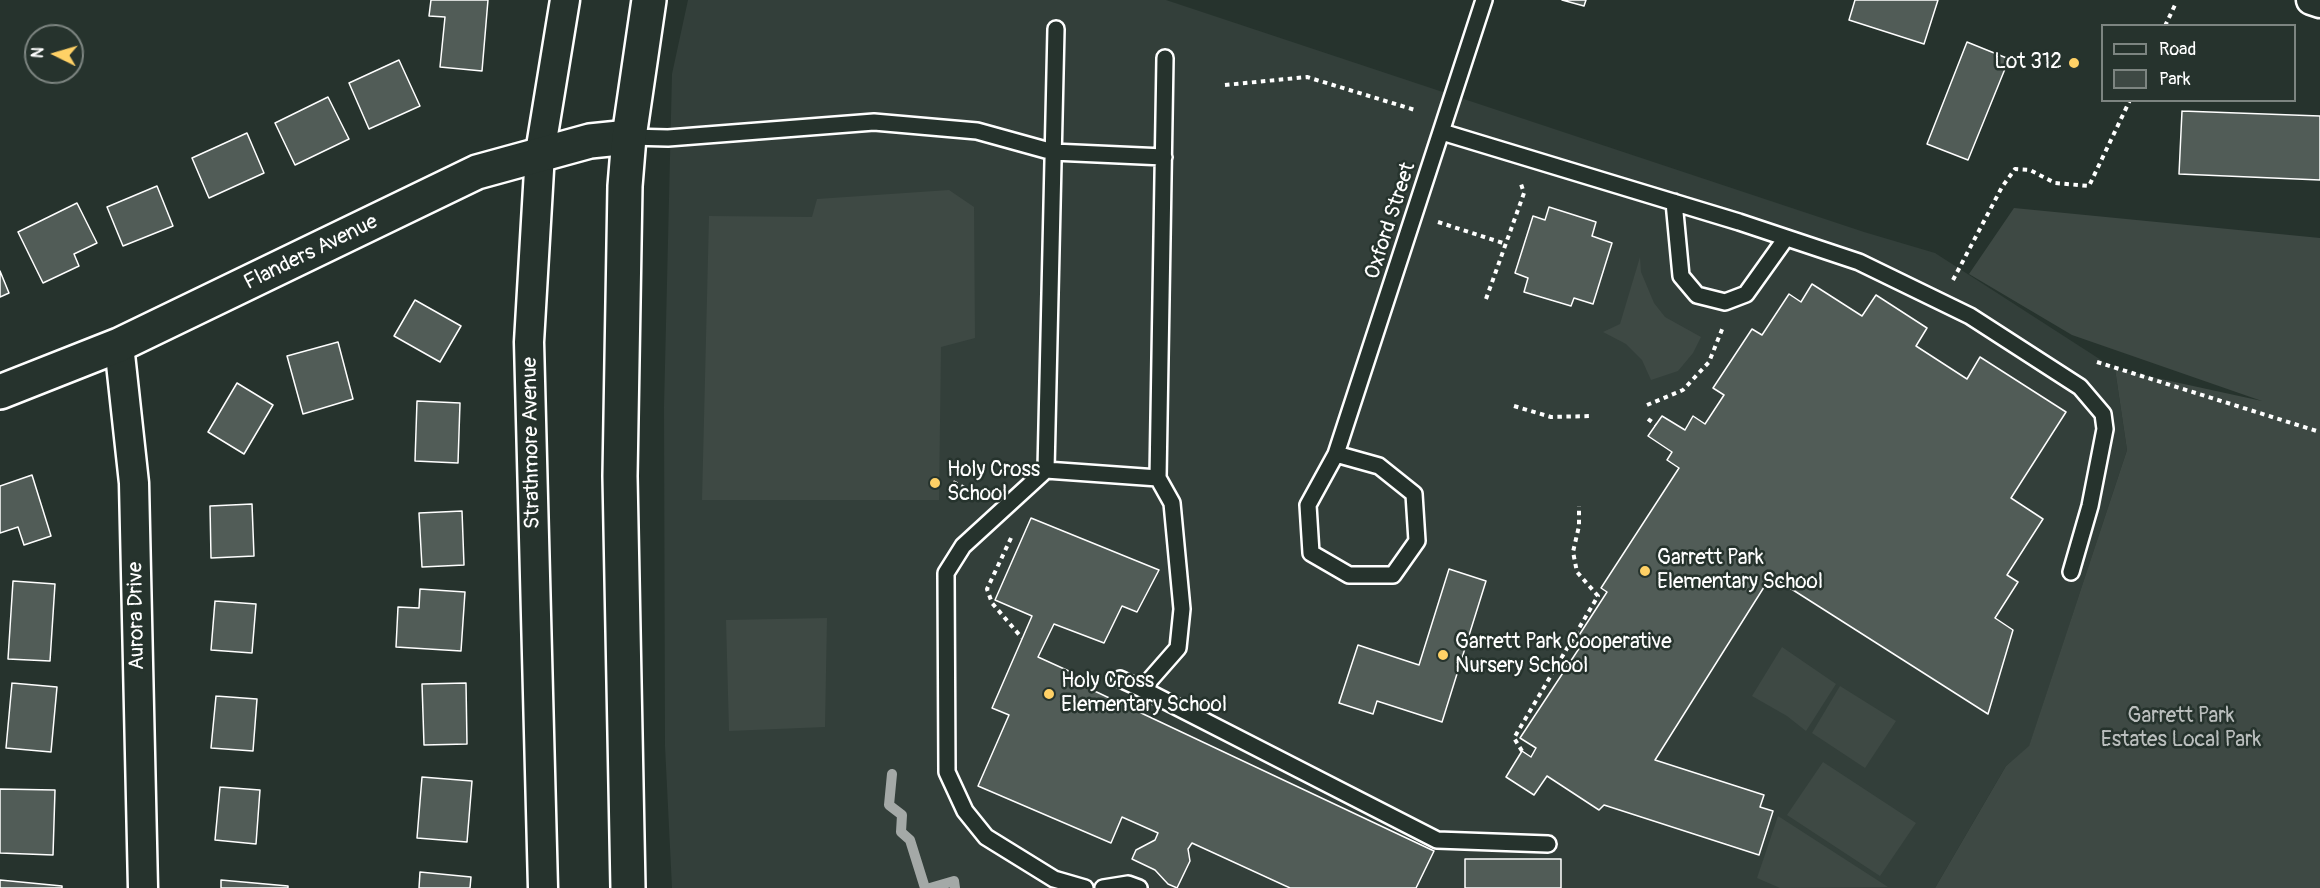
<!DOCTYPE html>
<style>
body{margin:0}
#map{position:relative;width:2320px;height:888px;overflow:hidden;background:#26332d;font-family:Pangolin,sans-serif}
canvas{display:block}
.legend{position:absolute;left:2101px;top:24px;width:195px;height:78px;box-sizing:border-box;background:#26332d;border:2px solid #7d8581;margin:0;padding:8px 10px;list-style:none;font-size:18px;color:#fff}
.legend li{display:flex;align-items:center;gap:12px;height:30px}
.legend b{width:30px;border:2px solid #7d8581}
.north{position:absolute;left:24px;top:24px;width:60px;height:60px;box-sizing:border-box;background:#26332d;border:2px solid #7d8581;border-radius:50%;rotate:275deg;font-size:16px;font-weight:700;line-height:24px;text-align:center;color:#fff}
.north::after{content:'';display:block;margin:auto;width:21px;height:27px;background:#ffd166;clip-path:polygon(50% 0,100% 100%,50% 72%,0 100%)}
</style>
<div id="map">
<canvas width="2320" height="888"></canvas>
<ul class="legend">
<li><b style="height:8px;background:#26332d"></b>Road</li>
<li><b style="height:16px;background:#3e4944"></b>Park</li>
</ul>
<div class="north">N</div>
</div>
<script>
const g = document.querySelector('canvas').getContext('2d');
g.lineJoin = 'round';
function fillPath(path, color) { g.fillStyle = color; g.fill(path, 'evenodd'); }
const toPath = rows => new Path2D(rows.map(r => 'M' + r).join(''));
function strokePath(path, color, width, dash) { g.strokeStyle = color; g.lineWidth = width; g.lineCap = dash ? 'butt' : 'round'; g.setLineDash(dash || []); g.stroke(path); }
function label(font, color, halo, rows, align = 'center') {
  g.font = font + ' Pangolin,sans-serif'; g.lineWidth = 5; g.setLineDash([]); g.textBaseline = 'middle'; g.strokeStyle = halo; g.fillStyle = color; for (const [text, x, y, turn = 0] of rows) {
    g.save(); g.translate(x, y); g.rotate((+turn || 0) * Math.PI / 180); g.textAlign = isNaN(turn) ? turn : align; if (halo) g.strokeText(text, 0, 0); g.fillText(text, 0, 0); g.restore();
  }
}
fillPath(toPath([
 [688,0,1166,0,1864,232,1935,253,2115,369,2127,450,2029,747,2006,766,1935,888,672,888,665,746,664,407,672,74]
]), '#333f3a');
fillPath(toPath([
 [949,190,974,207,975,338,941,347,939,500,702,500,709,216,812,217,817,199],
 [2014,208,2320,238,2320,888,1935,888,2006,766,2029,746,2127,450,2115,369,2262,401,2072,335,1969,274],
 [1640,257,1641,272,1654,303,1665,317,1701,337,1693,353,1678,371,1651,380,1642,360,1626,344,1603,332,1620,324],
 [827,618,825,727,729,731,726,620],
 [1782,647,1836,684,1806,731,1787,716,1752,696],
 [1840,686,1896,721,1865,768,1812,733],
 [1823,762,1916,823,1880,876,1787,815],
 [1778,816,1888,887,1780,888,1757,878]
]), '#3e4944');
strokePath(toPath([
 [892,774,889,805,902,815,901,832,910,840,925,888],
 [930,888,954,881,955,888]
]), '#a4a9a7', 10);
const building = toPath([
 [431,0,488,0,482,71,440,67,445,17,429,16,431,0],
 [1562,0,1586,0,1584,6,1562,0],
 [1855,0,1938,0,1924,44,1849,20,1855,0],
 [1967,42,2009,59,1968,160,1927,144,1967,42],
 [399,60,420,106,369,129,349,83,399,60],
 [328,97,349,139,295,165,275,123,328,97],
 [2182,111,2320,116,2320,180,2179,174,2182,111],
 [247,133,264,173,209,198,192,158,247,133],
 [157,186,173,226,123,246,107,207,157,186],
 [77,203,97,243,74,254,79,266,43,283,18,232,77,203],
 [1549,207,1596,222,1592,236,1612,243,1593,304,1574,298,1571,306,1524,292,1528,278,1515,273,1533,216,1545,220,1549,207],
 [0,271,9,293,0,297,0,271],
 [1812,284,1862,316,1876,295,1927,328,1916,346,1967,379,1980,357,2066,412,2011,498,2043,519,2007,575,2018,582,1995,618,2013,630,1988,714,1771,576,1655,760,1764,795,1760,807,1773,811,1759,855,1604,805,1599,810,1547,776,1534,795,1506,777,1522,751,1531,757,1536,748,1520,738,1580,647,1574,643,1607,592,1601,588,1679,468,1667,460,1672,452,1648,436,1662,416,1685,430,1693,416,1705,424,1724,395,1713,388,1752,329,1762,335,1789,294,1801,302,1812,284],
 [415,300,461,326,440,362,394,336,415,300],
 [338,342,353,399,303,414,287,356,338,342],
 [237,383,273,405,244,454,208,432,237,383],
 [417,401,460,403,458,463,415,461,417,401],
 [32,475,51,536,24,545,18,527,0,533,0,486,32,475],
 [252,504,254,556,211,558,210,506,252,504],
 [462,511,464,565,422,567,419,513,462,511],
 [1031,518,1159,570,1137,612,1122,606,1104,643,1054,624,1038,657,1071,672,1069,679,1434,851,1416,888,1290,888,1192,843,1188,849,1190,861,1177,888,1168,884,1155,870,1132,859,1136,850,1155,840,1158,833,1122,817,1111,843,978,786,1009,715,992,708,1032,616,995,600,1031,518],
 [1449,569,1486,581,1442,722,1377,701,1373,714,1339,703,1358,645,1419,665,1449,569],
 [13,581,55,584,50,661,8,659,13,581],
 [420,589,465,592,461,651,396,647,398,607,419,608,420,589],
 [215,601,256,604,252,653,211,650,215,601],
 [12,683,57,687,51,752,6,748,12,683],
 [466,683,467,744,424,745,422,684,466,683],
 [216,696,257,699,253,751,211,748,216,696],
 [422,777,472,781,467,842,417,838,422,777],
 [220,787,260,790,256,844,215,840,220,787],
 [0,789,55,790,53,855,0,853,0,789],
 [1465,859,1561,859,1561,888,1465,888,1465,859],
 [420,872,471,877,470,888,419,888,420,872],
 [0,880,62,886,62,888,0,888,0,880],
 [221,880,288,886,288,888,221,888,221,880]
]);
fillPath(building, '#515c57');
strokePath(building, '#fff', 1.5);
const service = toPath([
 [1056,29,1046,470,1158,478,1165,58],
 [1442,132,1739,222,1859,262,1970,316,2080,387,2103,414,2105,429,2090,506,2071,572],
 [629,137,668,138,874,122,977,131,1053,152,1164,157],
 [1674,202,1681,276,1697,295,1725,302,1746,294,1786,238],
 [1336,454,1379,466,1414,494,1417,541,1393,575,1349,575,1311,553,1308,505,1336,454,1484,0],
 [1046,470,963,546,946,573,947,772,965,811,986,837,1054,879,1085,888],
 [1120,679,1142,689,1178,648,1182,609,1172,503,1158,478],
 [1142,689,1437,840,1548,844],
 [1103,888,1128,884,1139,888]
]);
const minor = toPath([
 [2311,0,2320,3],
 [119,345,134,483,143,888],
 [543,888,529,342,540,153,565,0]
]);
const tertiary = toPath([
 [0,392,119,345,477,172,590,141,629,137]
]);
const secondary = toPath([
 [628,888,620,476,625,186,629,137,649,0]
]);
strokePath(service, '#fff', 20);
strokePath(minor, '#fff', 33);
strokePath(tertiary, '#fff', 38);
strokePath(secondary, '#fff', 38);
strokePath(toPath([
 [2165,26,2175,5],
 [1225,85,1307,77,1415,110],
 [1438,222,1506,244],
 [1953,280,2002,187,2015,169,2030,170,2055,183,2089,186,2130,100],
 [1486,299,1524,193,1520,181],
 [2097,362,2320,432],
 [1647,405,1683,390,1709,362,1723,327],
 [1514,406,1551,417,1591,416],
 [1648,419,1656,425],
 [953,482,982,497],
 [1011,538,987,589,992,603,1022,638],
 [1522,751,1514,738,1598,596,1577,572,1573,552,1579,526,1579,506]
]), '#fff', 4, [4.5, 4.5]);
strokePath(service, '#26332d', 15);
strokePath(minor, '#26332d', 28);
strokePath(tertiary, '#26332d', 33);
strokePath(secondary, '#26332d', 33);
for (const [x, y, r, color] of [
 [2074,63,6,"#ffd166"],
 [935,483,6,"#ffd166"],
 [1645,571,6,"#ffd166"],
 [1443,655,6,"#ffd166"],
 [1049,694,6,"#ffd166"]
]) { const dot = new Path2D(); dot.arc(x, y, r, 0, 2 * Math.PI); g.fillStyle = color; g.fill(dot); strokePath(dot, '#26332d', 2); }
label('21px', '#fff', '#26332d', [
 ["Lot 312",2062,63,"right"],
 ["Holy Cross",947,471],
 ["School",947,495],
 ["Garrett Park",1657,559],
 ["Elementary School",1657,583],
 ["Garrett Park Cooperative",1455,643],
 ["Nursery School",1455,667],
 ["Holy Cross",1061,682],
 ["Elementary School",1061,706]
], 'left');
label('21px', '#fff', '#26332d', [
 ["Oxford Street",1391,221,-72],
 ["Flanders Avenue",311,253,-26],
 ["Strathmore Avenue",532,443,-91],
 ["Aurora Drive",137,616,-91]
]);
label('21px', '#bbbfbe', '#26332d', [
 ["Garrett Park",2181,717],
 ["Estates Local Park",2181,741]
]);
</script>
